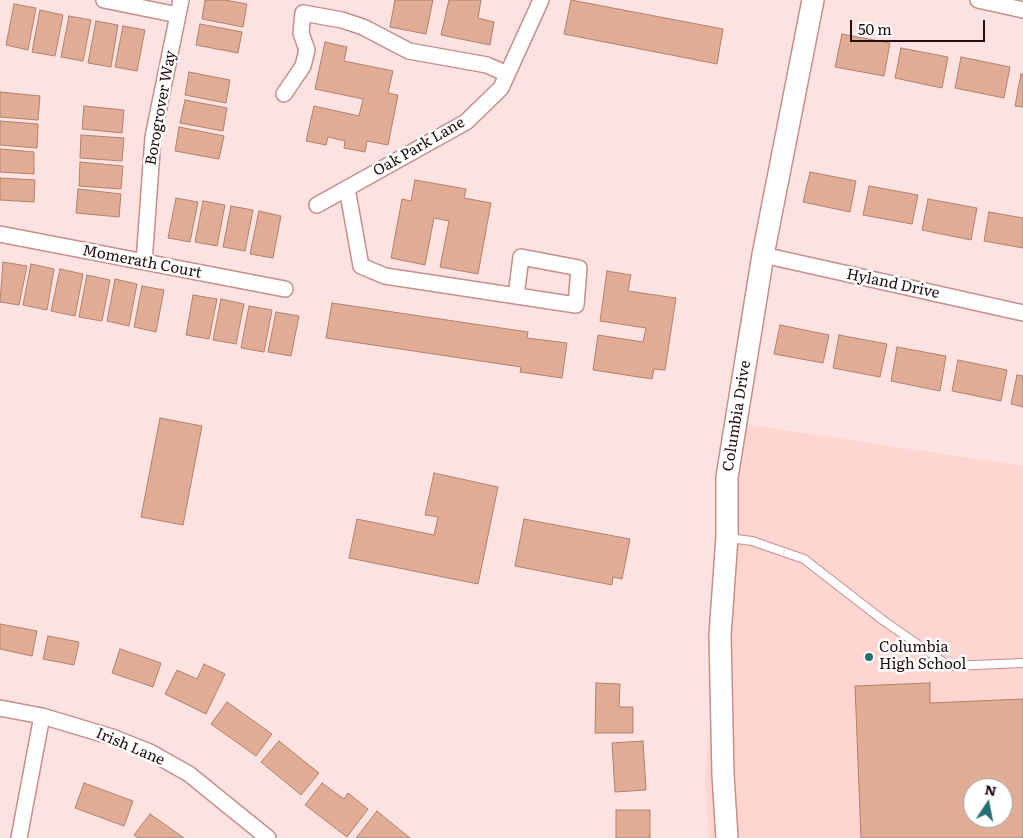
<!DOCTYPE html>
<style>
body{margin:0}
#map{position:relative;width:1023px;height:838px;overflow:hidden;background:#fce3e1;font-family:Literata,serif}
canvas{display:block}
.north{position:absolute;left:963px;top:778px;width:50px;height:50px;box-sizing:border-box;background:#fff;border:1px solid #a79f9e;border-radius:50%;rotate:11deg;font-size:14px;font-weight:700;line-height:20px;text-align:center;color:#220e0d}
.north::after{content:'';display:block;margin:auto;width:18px;height:22px;background:#256f77;clip-path:polygon(50% 0,100% 100%,50% 72%,0 100%)}
.scale{position:absolute;left:850px;top:20px;width:135px;height:22px;box-sizing:border-box;border:2px solid #220e0d;border-top:0;padding-left:6px;font-size:15px;line-height:18px;white-space:nowrap;color:#220e0d;-webkit-text-stroke:4px #fff;paint-order:stroke}
</style>
<div id="map">
<canvas width="1023" height="838"></canvas>
<div class="north">N</div>
<div class="scale">50 m</div>
</div>
<script>
const g = document.querySelector('canvas').getContext('2d');
g.lineJoin = 'round';
function fillPath(path, color) { g.fillStyle = color; g.fill(path, 'evenodd'); }
const toPath = rows => new Path2D(rows.map(r => 'M' + r).join(''));
function strokePath(path, color, width, dash) { g.strokeStyle = color; g.lineWidth = width; g.lineCap = dash ? 'butt' : 'round'; g.setLineDash(dash || []); g.stroke(path); }
function label(font, color, halo, rows, align = 'center') {
  g.font = font + ' Literata,serif'; g.lineWidth = 5; g.setLineDash([]); g.textBaseline = 'middle'; g.strokeStyle = halo; g.fillStyle = color; for (const [text, x, y, turn = 0] of rows) {
    g.save(); g.translate(x, y); g.rotate((+turn || 0) * Math.PI / 180); g.textAlign = isNaN(turn) ? turn : align; if (halo) g.strokeText(text, 0, 0); g.fillText(text, 0, 0); g.restore();
  }
}
fillPath(toPath([
 [737,423,1023,466,1023,838,709,838,705,777],
 [973,788,1003,788,1003,818,973,818]
]), '#ffd5d1');
const building = toPath([
 [205,0,225,0,247,4,243,27,202,19,205,0],
 [395,0,433,0,426,34,390,27,395,0],
 [449,0,481,0,478,18,494,22,490,45,441,35,449,0],
 [571,0,723,29,717,64,564,34,571,0],
 [14,4,36,8,28,50,6,45,14,4],
 [40,10,63,15,55,56,32,52,40,10],
 [69,16,91,20,83,61,61,57,69,16],
 [96,21,118,25,111,67,88,63,96,21],
 [200,24,242,32,238,53,196,45,200,24],
 [123,26,145,30,137,71,115,67,123,26],
 [842,34,890,43,884,76,835,67,842,34],
 [325,42,347,47,344,61,393,71,388,93,398,95,388,145,367,141,365,152,344,148,345,141,328,137,326,145,306,141,314,106,359,116,363,99,315,89,325,42],
 [901,48,948,57,942,88,895,78,901,48],
 [961,57,1010,67,1004,98,955,88,961,57],
 [189,72,230,80,226,103,185,95,189,72],
 [1021,74,1023,74,1023,107,1015,106,1021,74],
 [0,92,40,96,38,120,0,117,0,92],
 [185,100,227,108,223,131,180,123,185,100],
 [84,106,124,110,122,133,82,129,84,106],
 [0,121,38,124,37,148,0,145,0,121],
 [179,127,224,136,219,159,175,151,179,127],
 [81,135,124,138,122,161,80,158,81,135],
 [0,149,34,152,34,174,0,172,0,149],
 [80,162,123,166,121,189,79,186,80,162],
 [810,172,856,181,850,212,803,202,810,172],
 [0,178,35,180,34,202,0,200,0,178],
 [415,180,466,189,464,198,491,203,478,274,440,267,449,221,434,218,425,265,391,258,402,199,411,201,415,180],
 [869,186,918,195,912,224,863,215,869,186],
 [78,189,121,194,119,217,76,213,78,189],
 [176,198,198,202,190,242,168,238,176,198],
 [928,199,977,208,971,240,922,230,928,199],
 [203,201,225,205,217,246,195,242,203,201],
 [231,206,253,210,245,251,223,247,231,206],
 [259,211,281,216,273,258,250,254,259,211],
 [989,212,1023,218,1023,248,984,241,989,212],
 [3,262,27,266,19,305,0,302,3,262],
 [31,264,54,269,47,310,23,305,31,264],
 [60,269,83,274,75,316,51,311,60,269],
 [607,271,631,275,628,291,676,298,665,370,654,369,652,379,593,370,598,335,643,342,646,328,600,321,607,271],
 [87,275,110,280,102,321,79,317,87,275],
 [115,279,137,284,129,326,107,321,115,279],
 [142,286,164,290,156,332,134,327,142,286],
 [193,295,217,299,209,339,186,335,193,295],
 [221,299,244,304,236,344,213,340,221,299],
 [332,303,528,332,527,338,567,343,562,378,520,372,521,367,326,338,332,303],
 [249,306,272,310,264,352,241,348,249,306],
 [276,312,299,316,291,356,268,352,276,312],
 [780,325,829,335,823,363,774,354,780,325],
 [839,335,887,344,880,377,833,368,839,335],
 [897,347,946,356,940,391,891,381,897,347],
 [958,360,1007,370,1001,401,952,391,958,360],
 [1017,375,1023,376,1023,407,1011,404,1017,375],
 [160,418,202,426,183,525,141,517,160,418],
 [434,473,498,487,478,584,349,558,357,519,434,535,438,517,425,515,434,473],
 [524,519,630,539,622,579,613,577,612,585,515,566,524,519],
 [0,624,37,631,32,656,0,649,0,624],
 [48,636,79,642,74,665,43,659,48,636],
 [120,649,161,663,153,687,112,673,120,649],
 [204,664,225,674,206,714,165,694,177,670,197,679,204,664],
 [596,683,620,684,619,707,633,707,633,733,595,733,596,683],
 [930,683,930,703,1023,699,1023,838,861,838,855,686,930,683],
 [973,788,1003,788,1003,818,973,818,973,788],
 [227,702,272,734,256,756,211,724,227,702],
 [279,741,319,773,301,795,261,762,279,741],
 [643,741,646,790,615,792,612,743,643,741],
 [84,783,133,801,124,826,75,808,84,783],
 [322,783,344,799,348,793,368,809,347,837,305,805,322,783],
 [616,810,650,810,650,838,616,838,616,810],
 [377,811,410,838,356,838,377,811],
 [150,814,184,838,138,838,134,835,150,814]
]);
fillPath(building, '#e0ac96');
strokePath(building, '#b2816c', 1);
const service = toPath([
 [729,538,752,541,804,559,884,621,949,666,1023,663]
]);
const minor = toPath([
 [104,0,178,15],
 [978,0,1023,10],
 [284,94,303,66,307,50,301,33,303,13,342,20,363,27,409,51,487,65,507,74],
 [347,188,361,266,385,276,576,305,579,268,521,257,516,296],
 [317,205,466,122,501,88,541,0],
 [0,234,285,289],
 [763,255,1023,313],
 [144,262,153,137,181,0],
 [0,708,42,716,112,737,150,752,189,774,268,838],
 [19,838,42,716]
]);
const secondary = toPath([
 [727,838,723,775,720,635,727,537,727,477,763,255,813,0]
]);
strokePath(service, '#c68f8a', 10);
strokePath(minor, '#c68f8a', 18);
strokePath(secondary, '#c68f8a', 24);
strokePath(service, '#fff', 8);
strokePath(minor, '#fff', 15);
strokePath(secondary, '#fff', 21);
for (const [x, y, r, color] of [
 [869,657,5,"#256f77"]
]) { const dot = new Path2D(); dot.arc(x, y, r, 0, 2 * Math.PI); g.fillStyle = color; g.fill(dot); strokePath(dot, '#fff', 2); }
label('15px', '#220e0d', '#fff', [
 ["Borogrover Way",161,108,-80],
 ["Oak Park Lane",419,147,-30],
 ["Momerath Court",142,262,11],
 ["Hyland Drive",893,284,12],
 ["Columbia Drive",737,416,-81],
 ["Irish Lane",130,747,23]
]);
label('15px', '#220e0d', '#fff', [
 ["Columbia",879,648],
 ["High School",879,665]
], 'left');
</script>
